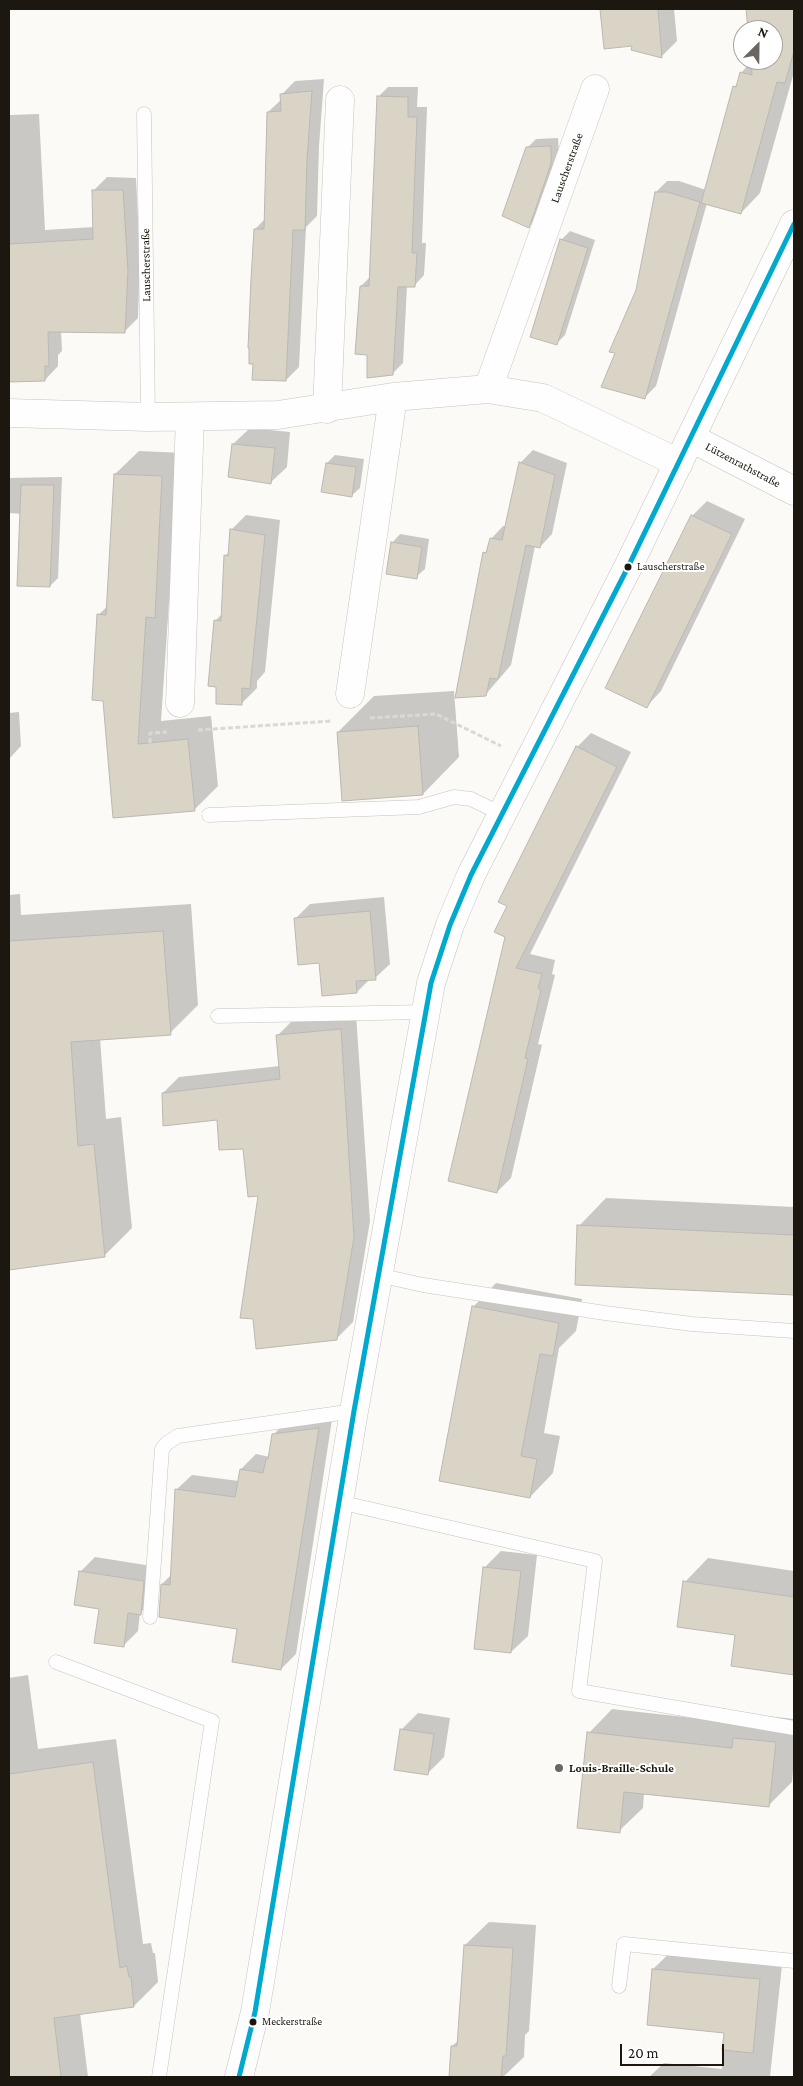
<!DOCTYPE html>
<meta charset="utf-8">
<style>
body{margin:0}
#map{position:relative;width:803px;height:2086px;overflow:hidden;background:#fcfaf7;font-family:"Crimson Pro",serif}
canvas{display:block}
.frame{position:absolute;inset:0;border:10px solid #1c180f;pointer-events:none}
.north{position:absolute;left:733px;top:20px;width:50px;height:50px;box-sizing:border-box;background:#fff;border:1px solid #a4a39f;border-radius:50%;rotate:23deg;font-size:14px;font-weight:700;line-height:20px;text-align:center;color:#1c180f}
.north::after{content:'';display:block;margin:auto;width:18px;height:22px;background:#6a6760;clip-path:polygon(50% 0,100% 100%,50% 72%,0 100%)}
.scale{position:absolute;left:620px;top:2044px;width:104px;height:22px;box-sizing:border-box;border:2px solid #1c180f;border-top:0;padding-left:6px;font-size:15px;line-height:18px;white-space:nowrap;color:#1c180f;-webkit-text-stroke:4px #fff;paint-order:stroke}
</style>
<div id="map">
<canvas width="803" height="2086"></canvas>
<div class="frame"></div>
<div class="north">N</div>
<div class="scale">20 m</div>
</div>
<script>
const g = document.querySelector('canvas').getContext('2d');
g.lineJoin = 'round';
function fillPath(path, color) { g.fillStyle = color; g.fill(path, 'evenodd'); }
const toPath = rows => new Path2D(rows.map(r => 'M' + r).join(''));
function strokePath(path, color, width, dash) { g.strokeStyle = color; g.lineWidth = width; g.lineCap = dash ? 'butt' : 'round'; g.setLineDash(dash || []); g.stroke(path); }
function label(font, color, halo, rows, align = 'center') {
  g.font = font + ' "Crimson Pro",serif'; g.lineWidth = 4; g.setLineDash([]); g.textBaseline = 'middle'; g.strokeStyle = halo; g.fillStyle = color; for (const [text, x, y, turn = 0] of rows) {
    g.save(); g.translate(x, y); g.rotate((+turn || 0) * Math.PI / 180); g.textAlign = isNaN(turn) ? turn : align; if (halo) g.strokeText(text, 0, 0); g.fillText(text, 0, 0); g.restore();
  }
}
fillPath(toPath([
 [601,9,674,9,677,41,661,57,633,45,605,47],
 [747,9,794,9,794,72,760,193,741,213,707,203,656,386,645,397,617,352,637,290,656,192,667,181,679,181,706,190,734,87,739,82,742,72,752,60,773,60,773,30,749,30],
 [324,79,319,146,317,216,306,227,299,367,286,380,255,229,265,219,268,112,282,99,281,95,295,81],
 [388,87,418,87,417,107,427,107,422,243,426,243,424,275,414,286,407,286,403,363,392,374,368,354,361,286,371,276,378,97],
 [39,114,45,230,94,227,93,191,107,177,136,178,140,257,138,318,124,332,61,331,62,351,58,355,58,366,45,380,9,380,9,115],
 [558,138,559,155,537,218,529,226,527,148,536,139],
 [570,231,595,240,565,335,557,343,561,240],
 [250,428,290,432,287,467,270,483,233,444],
 [533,450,567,463,552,534,540,547,535,546,511,665,486,694,485,553,488,549,491,539,503,526,506,526,520,463],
 [139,451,185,453,178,593,169,602,161,721,211,716,218,786,194,810,114,817,98,615,108,606,115,474],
 [335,455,364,459,360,488,351,496,327,463],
 [62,477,58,578,50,586,23,514,9,513,9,478],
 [707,501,745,519,661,691,647,706,692,516],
 [246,515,280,520,265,672,257,681,257,688,241,704,215,621,222,614,225,556,229,552,231,530],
 [400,534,429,539,425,569,416,577,392,543],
 [454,691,459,757,423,794,338,732,374,696],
 [19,712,21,746,9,759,9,713],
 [591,733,631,752,530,954,555,960,552,974,555,975,538,1044,542,1045,511,1178,497,1192,506,936,577,747],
 [20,894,21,915,191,904,198,1005,170,1033,100,1038,106,1119,121,1117,132,1228,104,1256,9,1269,9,895],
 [384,897,390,964,375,978,370,979,357,992,320,962,295,919,310,904],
 [356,1014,370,1221,353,1322,337,1338,259,1195,244,1147,218,1118,163,1093,179,1077,280,1066,277,1036,293,1020],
 [606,1198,794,1207,794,1293,576,1283,579,1226],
 [496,1283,582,1299,576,1331,559,1348,544,1433,560,1436,553,1473,530,1497,473,1307],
 [333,1413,296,1654,281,1669,239,1627,162,1584,172,1574,176,1490,192,1475,239,1481,241,1469,256,1454,270,1457,273,1435,288,1420],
 [501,1551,537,1555,528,1636,511,1652,485,1567],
 [95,1557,158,1567,156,1599,140,1613,138,1631,123,1646,80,1572],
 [708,1558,794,1571,794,1674,732,1665,737,1634,685,1582],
 [28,1675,38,1749,116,1739,143,1944,151,1943,153,1953,155,1953,158,1982,134,2006,80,2013,88,2077,9,2077,9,1678],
 [612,1709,748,1724,758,1715,794,1719,794,1759,792,1782,768,1806,644,1793,643,1808,619,1831,589,1733],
 [418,1713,450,1718,444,1757,428,1773,402,1729],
 [489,1922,536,1925,529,2031,525,2035,524,2057,503,2077,450,2077,452,2046,459,2040,465,1945],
 [677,1946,783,1956,770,2077,649,2077,664,2063,722,2069,725,2031,653,1969]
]), '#0003');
const building = toPath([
 [600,9,658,9,662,58,631,50,632,46,604,49,600,9],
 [746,9,794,9,794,51,785,83,777,82,741,214,701,203,733,86,736,87,740,72,752,75,751,60,773,60,773,30,748,30,746,9],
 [312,91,307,160,305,230,293,230,286,381,252,380,253,364,249,364,249,348,248,348,251,279,254,229,264,229,267,112,281,111,280,94,312,91],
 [377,96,408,97,408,117,417,117,412,253,417,253,415,287,398,287,393,375,367,378,367,355,355,354,360,286,369,286,377,96],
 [551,146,551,164,529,228,502,216,526,147,551,146],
 [92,190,123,190,128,271,125,333,48,332,49,366,45,366,45,381,9,382,9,244,93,239,92,190],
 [655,192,667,192,700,202,645,399,601,387,615,353,609,352,636,290,655,192],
 [560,239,588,248,557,345,530,337,560,239],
 [232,444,275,448,271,484,228,477,232,444],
 [519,462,555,475,540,548,526,545,498,679,490,678,486,696,455,698,483,552,486,553,490,538,502,540,519,462],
 [326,463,356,467,352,497,321,492,326,463],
 [114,474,162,476,155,618,146,617,138,744,188,739,195,811,113,818,103,701,92,700,97,614,106,615,114,474],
 [21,485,54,485,50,587,17,586,21,485],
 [691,515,732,534,647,708,605,688,691,515],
 [230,529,265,535,250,689,242,688,242,705,216,704,216,687,208,686,214,620,221,621,224,555,228,556,230,529],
 [391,542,422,547,417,579,386,574,391,542],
 [418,726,423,795,342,801,337,732,418,726],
 [576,746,617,767,516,968,542,974,538,988,541,990,525,1058,528,1059,497,1193,448,1181,505,937,494,932,507,906,498,902,576,746],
 [370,911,376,980,356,981,357,993,322,996,319,963,298,965,294,918,370,911],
 [163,931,171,1035,71,1042,78,1146,94,1144,105,1257,9,1270,9,941,163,931],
 [341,1029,354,1237,337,1340,256,1349,253,1319,240,1318,258,1196,248,1197,243,1149,219,1150,217,1120,163,1126,162,1093,280,1079,276,1035,341,1029],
 [577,1225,794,1235,794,1295,575,1285,577,1225],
 [472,1306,559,1323,553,1356,540,1354,521,1456,537,1459,530,1498,439,1481,472,1306],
 [319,1428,281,1670,232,1662,237,1629,159,1617,161,1584,170,1585,175,1489,235,1497,240,1469,263,1473,266,1459,268,1459,272,1434,319,1428],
 [483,1567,521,1571,511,1653,474,1649,483,1567],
 [79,1571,144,1581,141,1615,128,1613,124,1647,94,1643,99,1609,74,1605,79,1571],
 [683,1581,794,1597,794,1675,731,1666,735,1635,677,1627,683,1581],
 [400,1729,434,1734,428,1775,394,1770,400,1729],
 [587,1732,732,1748,733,1738,776,1742,769,1807,624,1792,620,1833,577,1828,587,1732],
 [93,1762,120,1968,127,1966,129,1977,131,1977,134,2007,54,2018,61,2077,9,2077,9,1774,93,1762],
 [464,1945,513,1948,506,2056,503,2056,501,2077,449,2077,451,2046,457,2046,464,1945],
 [652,1969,760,1979,753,2053,722,2050,724,2033,647,2025,652,1969]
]);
fillPath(building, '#dad4c6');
strokePath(building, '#bbb8b2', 1);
const service = toPath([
 [144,114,148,417],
 [209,815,419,807,454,797,471,799,502,814],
 [218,1016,426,1012],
 [378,1275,423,1285,605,1313,692,1324,794,1331],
 [339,1502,595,1561,579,1691,794,1728],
 [150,1617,162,1449,167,1443,178,1436,354,1411],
 [56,1662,212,1721,159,2077],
 [619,1986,624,1944,794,1961]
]);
const minor = toPath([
 [488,389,595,89],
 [327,409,340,100],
 [9,413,148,417,278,415,393,397,488,389,543,398,679,463],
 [691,438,794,491],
 [350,694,393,397],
 [180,703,190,417],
 [239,2077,255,2012,354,1411,431,983,450,925,471,875,628,567,794,224]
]);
strokePath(service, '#c6c2bd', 15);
strokePath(minor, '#c6c2bd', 29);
strokePath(toPath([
 [370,718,436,714,501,746],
 [198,730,331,721],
 [150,743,150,733,167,732]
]), '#dad9d8', 3, [5, 2.5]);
strokePath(service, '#fffefe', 14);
strokePath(minor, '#fffefe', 28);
strokePath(toPath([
 [239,2077,255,2012,354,1411,431,983,450,925,471,875,628,567,794,224]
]), '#00a9ce', 5);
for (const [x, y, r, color] of [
 [628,567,4.5,"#1c180f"],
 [559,1768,5,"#6a6760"],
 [253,2022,4.5,"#1c180f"]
]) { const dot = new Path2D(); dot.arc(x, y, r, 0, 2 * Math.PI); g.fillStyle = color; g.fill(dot); strokePath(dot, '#fff', 2); }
label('11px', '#1c180f', '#fff', [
 ["Lauscherstraße",637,567],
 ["Meckerstraße",262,2022]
], 'left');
label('12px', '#1c180f', '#fff', [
 ["Lauscherstraße",567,168,-70],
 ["Lauscherstraße",146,265,-91],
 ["Lützenrathstraße",743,465,28]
]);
label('bold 12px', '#1c180f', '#fff', [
 ["Louis-Braille-Schule",569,1768]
], 'left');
</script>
